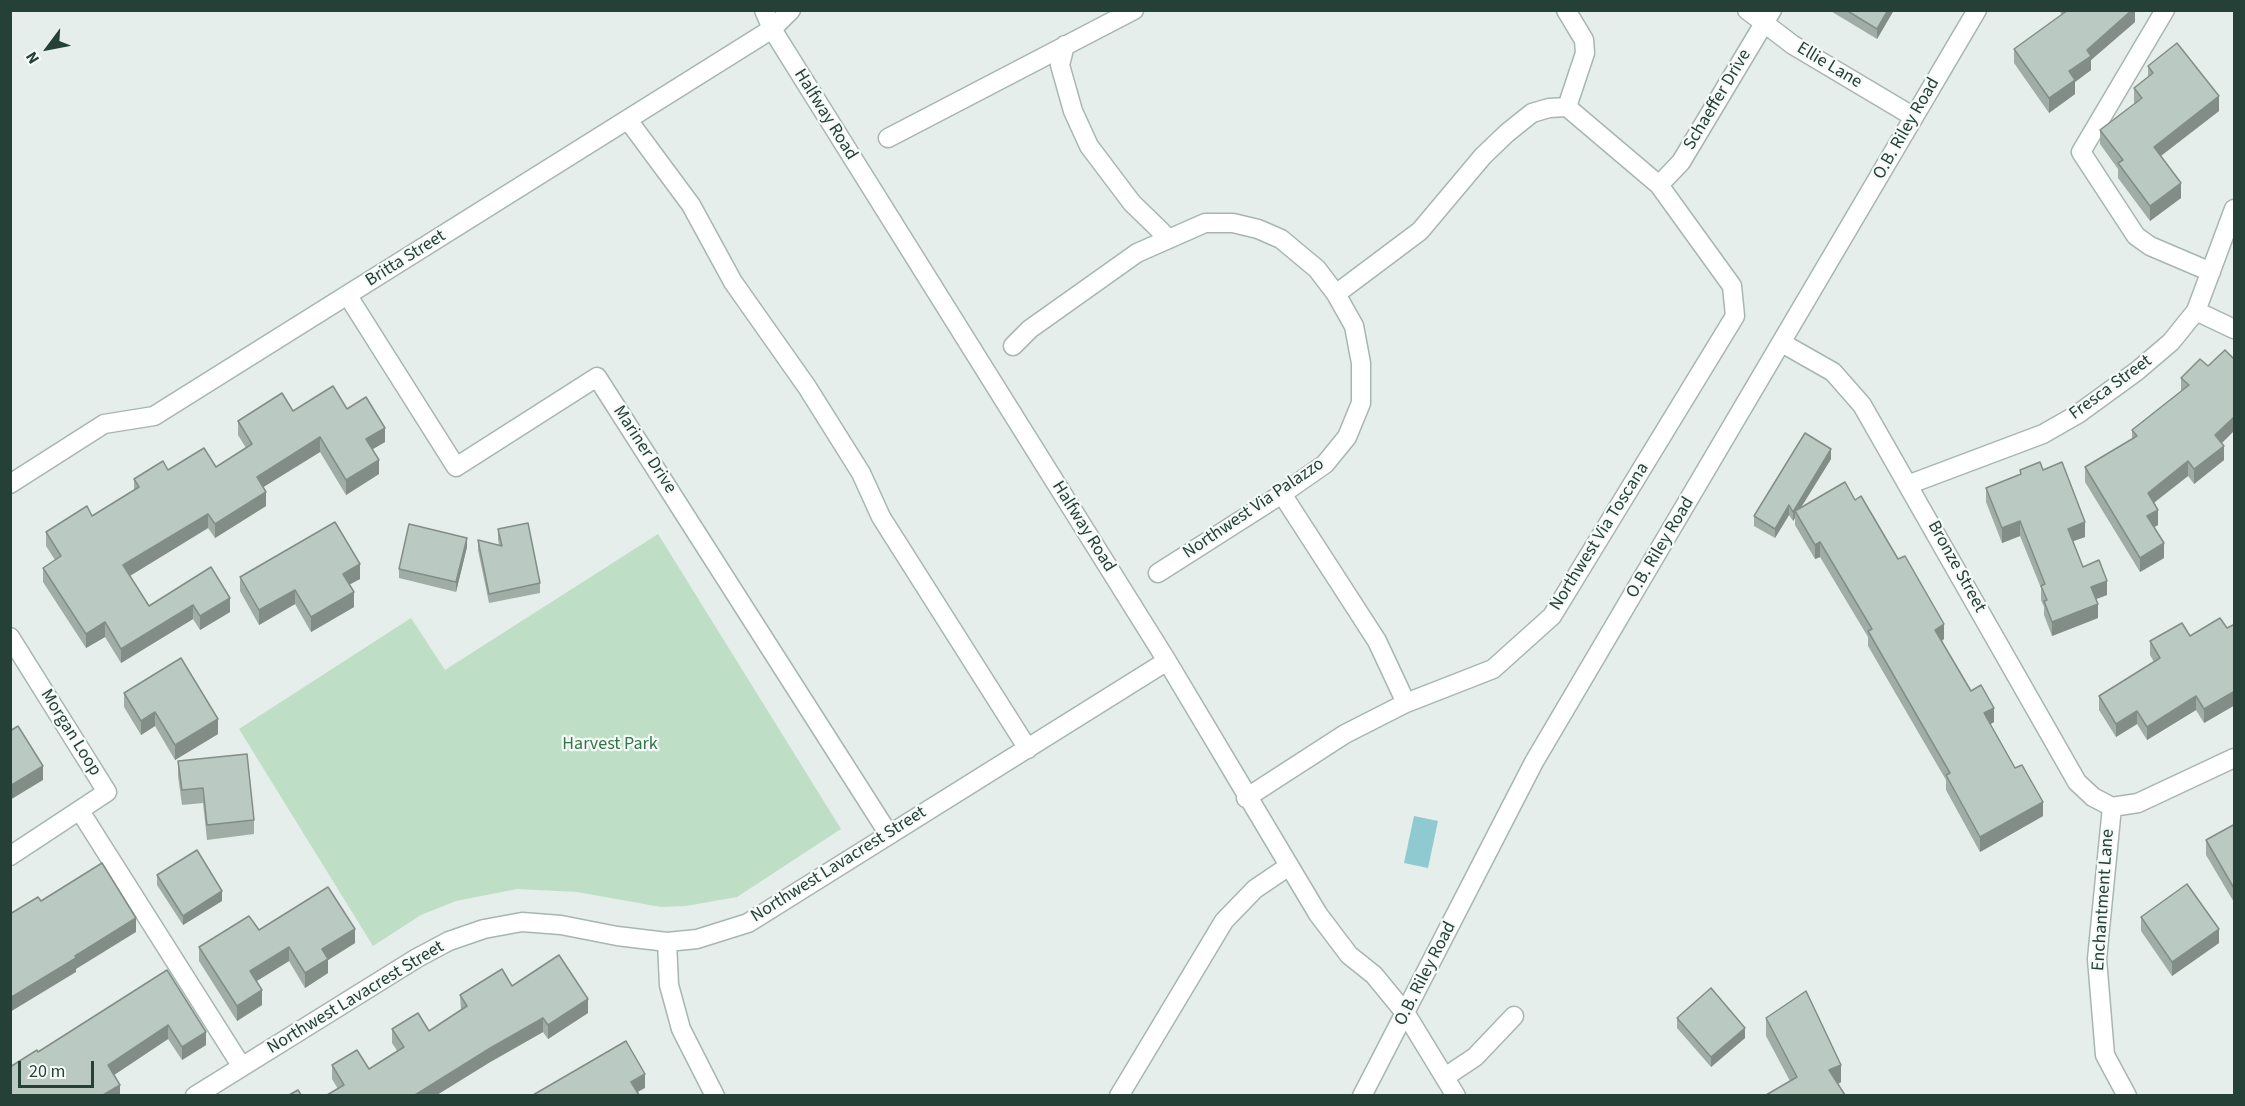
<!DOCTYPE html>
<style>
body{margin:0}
#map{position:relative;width:2245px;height:1106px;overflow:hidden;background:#e5eeea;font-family:"Source Sans 3",sans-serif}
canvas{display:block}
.frame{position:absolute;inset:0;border:12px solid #244037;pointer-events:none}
.north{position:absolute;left:18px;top:18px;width:60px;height:60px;-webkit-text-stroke:4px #f6faf8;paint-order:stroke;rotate:238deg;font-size:16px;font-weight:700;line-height:24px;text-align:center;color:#244037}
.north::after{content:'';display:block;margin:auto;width:21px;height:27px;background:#244037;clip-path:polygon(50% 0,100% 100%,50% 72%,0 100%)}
.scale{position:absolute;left:18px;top:1061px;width:76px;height:27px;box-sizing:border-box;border:3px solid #244037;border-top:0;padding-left:8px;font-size:18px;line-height:21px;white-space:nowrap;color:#244037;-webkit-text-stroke:4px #f6faf8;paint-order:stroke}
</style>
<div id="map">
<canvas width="2245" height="1106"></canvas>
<div class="frame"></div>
<div class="north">N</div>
<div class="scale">20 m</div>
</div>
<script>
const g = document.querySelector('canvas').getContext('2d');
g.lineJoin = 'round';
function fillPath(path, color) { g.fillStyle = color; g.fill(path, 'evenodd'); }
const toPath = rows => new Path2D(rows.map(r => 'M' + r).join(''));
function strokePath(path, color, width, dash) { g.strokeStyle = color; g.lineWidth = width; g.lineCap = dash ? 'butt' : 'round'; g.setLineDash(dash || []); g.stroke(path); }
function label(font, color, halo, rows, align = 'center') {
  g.font = font + ' "Source Sans 3",sans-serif'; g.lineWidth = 4.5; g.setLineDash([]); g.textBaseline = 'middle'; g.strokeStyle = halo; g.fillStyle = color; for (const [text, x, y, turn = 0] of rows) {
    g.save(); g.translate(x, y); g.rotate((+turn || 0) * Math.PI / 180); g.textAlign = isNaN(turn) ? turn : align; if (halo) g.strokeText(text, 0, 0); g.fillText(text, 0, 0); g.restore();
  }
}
fillPath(toPath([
 [658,534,841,829,737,897,686,906,661,907,577,892,517,889,456,901,421,915,373,946,239,729,411,618,445,670]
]), '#bfdec6');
fillPath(toPath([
 [1414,816,1438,821,1428,868,1404,863]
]), '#8fcad1');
const minor = toPath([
 [764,10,772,29,1167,661,1318,914,1349,955,1374,975,1406,1014,1456,1096],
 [1566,10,1584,40,1585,53,1567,107],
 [1747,10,1793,45,1914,117],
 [2165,10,2081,152,2136,236,2150,246,2211,272],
 [1065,45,1060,65,1073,111,1089,146,1132,203,1169,239],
 [628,120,691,205,733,282,807,387,861,473,881,517,1028,749],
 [888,138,1134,10],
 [1659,185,1681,162,1772,10],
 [348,296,456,467,597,377,888,833],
 [2196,311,2234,329],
 [1782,343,1833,372,1862,405,2077,782,2093,797,2112,807],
 [1013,346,1030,329,1137,253,1205,223,1233,223,1258,229,1281,239,1317,269,1336,294,1354,326,1361,363,1361,403,1347,437,1325,464,1282,494,1158,573],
 [10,484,104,424,154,416,772,29,791,10],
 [1910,484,2043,434,2078,414,2137,371,2171,342,2196,311,2234,209],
 [1282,494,1377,641,1406,703],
 [10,637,107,792,10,856],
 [1246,798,1345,734,1406,703,1493,669,1552,616,1735,316,1732,286,1659,185,1567,107,1549,108,1532,113,1507,133,1483,156,1420,231,1336,294],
 [2112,807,2097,959,2105,1055,2127,1096],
 [2112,807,2138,803,2234,758],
 [80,811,242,1067],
 [667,942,669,985,681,1029,715,1096],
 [1445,1077,1475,1057,1514,1016],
 [195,1096,417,958,449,941,484,929,522,922,561,925,617,936,667,942,697,939,748,923,1167,661],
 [1119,1096,1224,921,1255,889,1289,866],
 [1362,1096,1534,762,1977,10]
]);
strokePath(minor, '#a7b6b1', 21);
strokePath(minor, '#fff', 18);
fillPath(toPath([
 [1829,10,1894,10,1877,39],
 [2059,10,2135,10,2135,22,2091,60,2091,70,2075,82,2075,94,2049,113,2014,63,2014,49,2062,15],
 [2148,66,2219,111,2161,156,2181,198,2150,221,2118,178,2118,169,2100,144,2100,130,2135,104,2134,102,2134,88,2148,77],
 [2200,359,2221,443,2224,460,2194,484,2188,476,2154,503,2158,525,2154,527,2164,558,2140,572,2085,482,2085,467,2132,439,2132,430,2181,391,2181,378],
 [347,409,385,442,373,449,379,474,346,495,320,452,263,487,266,506,215,538,208,528,130,576,149,606,211,567,230,612,200,630,193,619,121,663,105,637,86,648,43,582,43,568,55,560,46,546,46,532,92,516,134,490,134,479,168,470,216,467,246,448,238,435,238,421,293,411],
 [1831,459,1801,507,1855,500,1944,639,1942,641,1971,691,1994,722,1990,724,2043,816,1980,852,1946,790,1946,780,1868,646,1868,637,1820,557,1815,559,1795,525,1795,518,1793,521,1789,515,1775,538,1754,526,1754,516],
 [2020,470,2043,470,2085,537,2073,541,2083,567,2107,595,2096,599,2098,618,2052,636,2044,615,2044,607,2041,600,2041,588,2020,536,2002,543,1986,502,1986,488,2020,475],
 [498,529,540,583,540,593,489,603,478,550,478,540,499,545,498,539],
 [467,547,456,592,399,578,399,569],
 [240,577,360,579,350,584,354,607,311,632,295,604,259,625,240,591],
 [2235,624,2235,705,2204,723,2196,710,2147,740,2137,724,2116,737,2099,710,2099,696,2154,662,2150,655,2150,641,2190,636,2227,628],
 [124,693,218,734,175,760,155,726,141,735,124,707],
 [178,761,254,820,254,834,207,840,203,803,182,805,178,776],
 [2235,824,2235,904,2206,855,2206,840],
 [157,875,222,901,183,925,157,885],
 [2141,917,2219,943,2172,976,2141,931],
 [259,930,355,943,328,960,328,973,305,988,289,961,257,981,262,1005,237,1021,199,961,199,947],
 [167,970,206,1045,182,1060,168,1039,114,1075,120,1095,38,1052],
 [512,986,588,1013,548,1039,543,1032,492,1061,338,1089,332,1079,332,1065,369,1069,398,1052,392,1043,392,1029,429,1031,461,1010,460,995],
 [1677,1018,1745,1038,1711,1067,1677,1028],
 [1766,1018,1841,1082,1838,1084,1790,1081,1766,1036]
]), '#a0ada7');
fillPath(toPath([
 [1888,10,1894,10,1877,39,1877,29],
 [2132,10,2135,10,2135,22,2091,60,2091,70,2075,82,2075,94,2049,113,2049,98,2069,71,2087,50],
 [2219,96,2219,111,2154,161,2154,147],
 [2181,183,2181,198,2150,221,2150,206],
 [2235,416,2235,430,2215,450,2215,435],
 [385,428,385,442,366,453,366,439],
 [320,437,320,452,257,491,257,477],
 [2224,446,2224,460,2194,484,2194,469],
 [1831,449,1831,459,1797,514,1795,511,1795,518,1793,521,1793,512],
 [379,460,379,474,346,495,346,480],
 [2188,461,2188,476,2148,507,2148,493],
 [266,492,266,506,215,538,215,524],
 [1789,505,1789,515,1775,538,1775,529],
 [2158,510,2158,525,2147,531,2147,516],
 [208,514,208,528,123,580,123,565],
 [2020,521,2020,536,2002,543,2002,528],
 [2085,522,2085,537,2068,543,2068,529],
 [467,538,467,547,456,592,456,582],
 [1820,542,1820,557,1815,559,1815,545],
 [2164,543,2164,558,2140,572,2140,558],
 [360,564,360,579,343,588,343,574],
 [2107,581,2107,595,2091,601,2091,587],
 [295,590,295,604,259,625,259,610],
 [354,592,354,607,311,632,311,617],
 [230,598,230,612,200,630,200,616],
 [2098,604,2098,618,2052,636,2052,622],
 [193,605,193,619,121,663,121,649],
 [105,622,105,637,86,648,86,634],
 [1944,624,1944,639,1935,644,1935,630],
 [2235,691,2235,705,2204,723,2204,709],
 [2196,696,2196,710,2147,740,2147,727],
 [1994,708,1994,722,1984,728,1984,713],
 [2137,711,2137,724,2116,737,2116,724],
 [155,712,155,726,141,735,141,721],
 [218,719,218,734,175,760,175,745],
 [43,766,43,780,10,800,10,786],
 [2043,802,2043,816,1980,852,1980,837],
 [222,891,222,901,183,925,183,916],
 [136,918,136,932,76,969,76,972,10,1012,10,998,75,956],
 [355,929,355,943,328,960,328,973,305,988,305,973,322,949],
 [2219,929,2219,943,2172,976,2172,962],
 [289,947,289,961,250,985,250,971],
 [262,990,262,1005,237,1021,237,1006],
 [588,999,588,1013,548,1039,548,1025],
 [543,1018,543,1032,492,1061,437,1095,415,1095,492,1047],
 [168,1025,168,1039,108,1079,108,1065],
 [1745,1028,1745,1038,1711,1067,1711,1057],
 [206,1032,206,1045,182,1060,182,1047],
 [1841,1065,1841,1082,1829,1088,1829,1070],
 [645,1074,645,1088,632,1095,631,1082],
 [120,1085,120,1095,103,1095]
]), '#828d88');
const building = toPath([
 [1846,10,1888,10,1877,29,1846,10],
 [2068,10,2132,10,2087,50,2091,56,2069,71,2075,80,2049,98,2014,49,2068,10],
 [2177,43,2219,96,2154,147,2181,183,2150,206,2118,163,2123,160,2100,130,2142,98,2134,88,2153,73,2148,66,2177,43],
 [2225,350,2235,360,2235,416,2215,435,2224,446,2194,469,2188,461,2148,493,2158,510,2147,516,2164,543,2140,558,2085,467,2137,436,2132,430,2189,385,2181,378,2200,359,2208,366,2225,350],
 [333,386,347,409,366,397,385,428,366,439,379,460,346,480,320,437,257,477,266,492,215,524,208,514,123,565,149,606,211,567,230,598,200,616,193,605,121,649,105,622,86,634,43,568,61,556,46,532,87,506,92,516,139,487,134,479,163,461,168,470,204,448,216,467,252,444,238,421,282,393,293,411,333,386],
 [1805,433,1831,449,1793,512,1789,505,1775,529,1754,516,1805,433],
 [2040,462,2043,470,2062,462,2085,522,2068,529,2083,567,2099,560,2107,581,2091,587,2098,604,2052,622,2044,601,2047,600,2041,586,2045,584,2020,521,2002,528,1986,488,2021,474,2020,470,2040,462],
 [1845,482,1855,500,1861,496,1898,559,1905,556,1944,624,1935,630,1971,691,1981,685,1994,708,1984,713,2015,768,2022,765,2043,802,1980,837,1946,775,1950,773,1868,631,1872,629,1820,542,1815,545,1795,511,1845,482],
 [335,522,360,564,343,574,354,592,311,617,295,590,259,610,240,577,335,522],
 [528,523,540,583,489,594,478,540,502,546,498,529,528,523],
 [409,524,467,538,456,582,399,569,409,524],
 [2220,618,2227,628,2235,624,2235,691,2204,709,2196,696,2147,727,2137,711,2116,724,2099,696,2160,658,2150,641,2182,623,2190,636,2220,618],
 [181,658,218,719,175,745,155,712,141,721,124,693,181,658],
 [18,726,43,766,10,786,10,731,18,726],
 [247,754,254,820,207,825,203,788,182,790,178,761,247,754],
 [2235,824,2235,890,2206,840,2235,824],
 [197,850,222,891,183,916,157,875,197,850],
 [102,863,136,918,75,956,76,958,10,998,10,914,38,897,41,901,102,863],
 [2187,884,2219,929,2172,962,2141,917,2187,884],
 [328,887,355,929,322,949,328,959,305,973,289,947,250,971,262,990,237,1006,199,947,249,916,259,930,328,887],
 [559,955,588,999,548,1025,543,1018,492,1047,415,1095,327,1095,344,1085,332,1065,357,1050,369,1069,404,1047,392,1029,418,1013,429,1031,467,1006,460,995,502,969,512,986,559,955],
 [167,970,206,1032,182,1047,168,1025,108,1065,120,1085,103,1095,10,1095,10,1067,37,1050,38,1052,167,970],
 [1711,988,1745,1028,1711,1057,1677,1018,1711,988],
 [1806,991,1841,1065,1829,1070,1845,1095,1766,1095,1797,1077,1766,1018,1806,991],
 [626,1041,645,1074,631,1082,639,1095,533,1095,626,1041],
 [298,1090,301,1095,289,1095,298,1090]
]);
fillPath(building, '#bac9c2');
strokePath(building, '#828d88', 1.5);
label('18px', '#244037', '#f6faf8', [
 ["Ellie Lane",1829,66,31],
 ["Schaeffer Drive",1718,100,-59],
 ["Halfway Road",825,115,58],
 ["O.B. Riley Road",1907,129,-60],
 ["Britta Street",406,259,-32],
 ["Fresca Street",2111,388,-36],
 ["Mariner Drive",644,450,57],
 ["Northwest Via Palazzo",1254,509,-34],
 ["Halfway Road",1083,527,58],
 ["Northwest Via Toscana",1600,537,-58],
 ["O.B. Riley Road",1661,548,-59],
 ["Bronze Street",1956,567,61],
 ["Morgan Loop",70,733,58],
 ["Northwest Lavacrest Street",839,865,-32],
 ["Enchantment Lane",2104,900,-86],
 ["O.B. Riley Road",1426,974,-63],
 ["Northwest Lavacrest Street",356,998,-31]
]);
label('18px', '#2f7647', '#f6faf8', [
 ["Harvest Park",610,745]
]);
</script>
